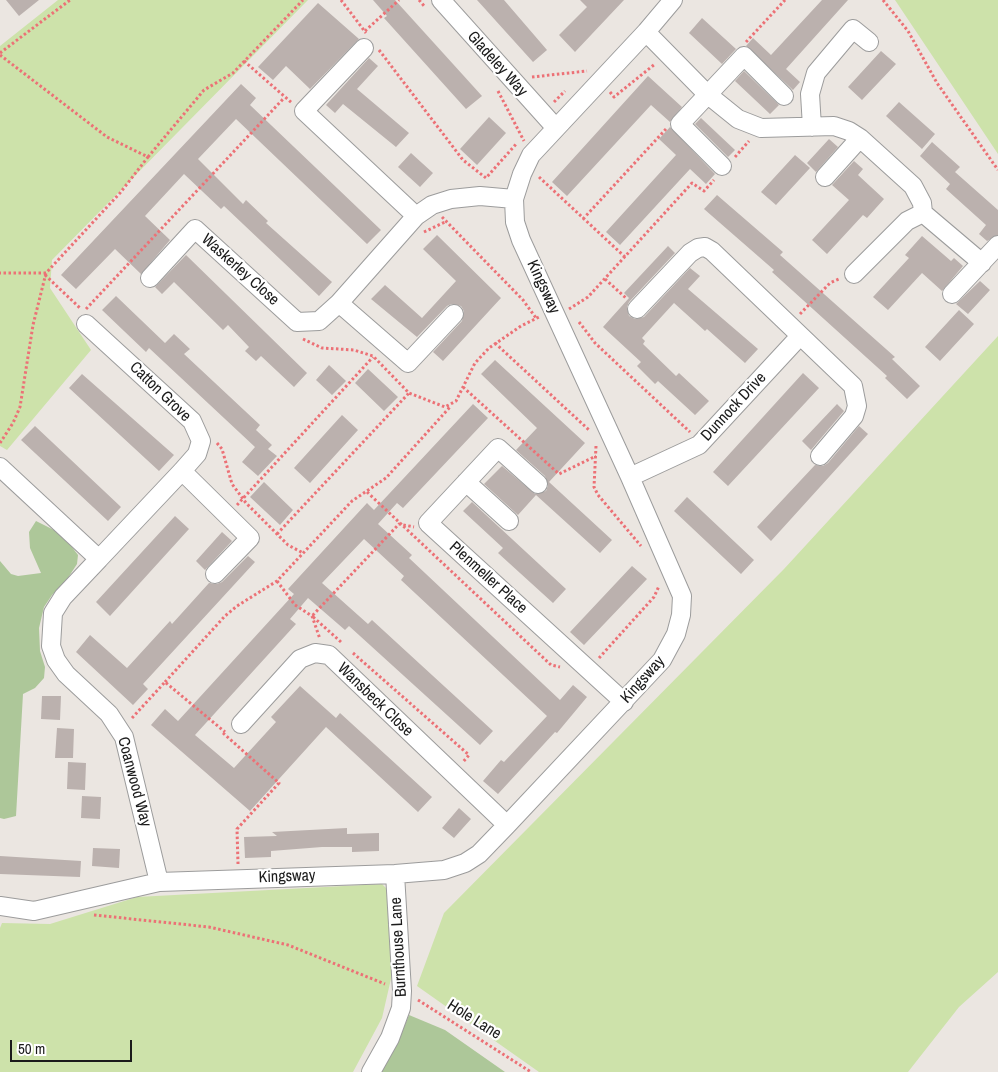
<!DOCTYPE html>
<style>
body{margin:0}
#map{position:relative;width:998px;height:1072px;overflow:hidden;background:#ebe6e1;font-family:"Archivo Narrow",sans-serif}
canvas{display:block}
.scale{position:absolute;left:10px;top:1040px;width:122px;height:22px;box-sizing:border-box;border:2px solid #1b1b1b;border-top:0;padding-left:6px;font-size:15px;line-height:18px;white-space:nowrap;color:#1b1b1b;-webkit-text-stroke:4px #fff;paint-order:stroke}
</style>
<div id="map">
<canvas width="998" height="1072"></canvas>
<div class="scale">50 m</div>
</div>
<script>
const g = document.querySelector('canvas').getContext('2d');
g.lineJoin = 'round';
function fillPath(path, color) { g.fillStyle = color; g.fill(path, 'evenodd'); }
const toPath = rows => new Path2D(rows.map(r => 'M' + r).join(''));
function strokePath(path, color, width, dash) { g.strokeStyle = color; g.lineWidth = width; g.lineCap = dash ? 'butt' : 'round'; g.setLineDash(dash || []); g.stroke(path); }
function label(font, color, halo, rows, align = 'center') {
  g.font = font + ' "Archivo Narrow",sans-serif'; g.lineWidth = 4.5; g.setLineDash([]); g.textBaseline = 'middle'; g.strokeStyle = halo; g.fillStyle = color; for (const [text, x, y, turn = 0] of rows) {
    g.save(); g.translate(x, y); g.rotate((+turn || 0) * Math.PI / 180); g.textAlign = isNaN(turn) ? turn : align; if (halo) g.strokeText(text, 0, 0); g.fillText(text, 0, 0); g.restore();
  }
}
fillPath(toPath([
 [58,0,308,0,52,260,50,288,91,350,7,450,0,446,0,46],
 [895,0,998,0,998,154],
 [998,336,998,972,959,1007,908,1072,539,1072,417,986,444,913,784,569],
 [382,884,387,889,393,970,382,1018,353,1072,0,1072,0,928,2,923,50,924,137,897]
]), '#cde2aa');
fillPath(toPath([
 [36,521,62,534,78,555,77,564,64,584,52,595,44,607,39,628,40,651,45,667,44,678,35,688,23,694,16,816,4,819,0,818,0,561,11,574,18,576,41,573,30,548,29,532],
 [409,1015,445,1030,505,1072,381,1072,397,1044]
]), '#adc799');
fillPath(toPath([
 [6,0,39,0,19,16],
 [373,0,395,0,482,96,466,109,384,18,387,16],
 [477,0,504,0,547,50,533,62],
 [580,0,624,0,575,52,559,35,587,7],
 [822,0,848,0,786,69,800,82,793,90,746,46,753,38,771,55],
 [318,3,359,39,310,89,286,66,273,80,258,67],
 [702,18,736,49,722,64,689,33],
 [881,51,896,64,862,100,848,87],
 [369,58,378,66,357,89,409,133,396,147,343,104,335,113,326,105],
 [744,71,779,105,770,114,735,81],
 [648,76,682,107,670,122,651,105,567,196,552,182],
 [241,84,256,98,250,105,381,230,367,244,236,119,198,159,243,204,246,200,268,221,266,223,332,282,319,296,224,206,221,209,184,174,145,216,170,240,141,274,115,249,76,289,61,275],
 [899,102,935,134,922,149,886,116],
 [489,117,506,133,477,165,460,149],
 [701,118,735,150,728,157,695,124],
 [670,127,715,174,706,184,690,169,620,245,606,232,676,155,659,139],
 [829,139,838,147,816,172,807,163],
 [932,142,960,167,955,172,998,210,998,235,987,241,979,234,986,225,946,189,950,184,920,156],
 [411,153,433,173,420,187,398,167],
 [795,155,810,168,776,205,761,192],
 [854,161,863,169,858,175,884,199,867,218,863,215,827,254,812,240,849,200,832,185],
 [717,195,783,252,780,255,895,357,892,359,920,386,907,399,885,378,887,376,772,272,774,270,704,209],
 [437,235,501,298,443,361,433,352,462,321,464,311,461,306,451,304,447,306,417,337,371,299,385,285,422,318,456,281,423,249],
 [922,236,951,261,954,258,963,266,942,291,922,273,888,310,873,297,909,258,905,255],
 [668,246,675,253,629,302,627,307,629,316,635,319,644,317,690,268,700,276,688,289,758,349,745,363,707,329,705,331,674,303,642,338,645,341,643,344,676,376,679,373,709,401,695,415,658,381,655,384,637,366,641,362,603,327,629,298,624,293],
 [186,255,307,373,294,387,261,356,256,361,245,351,249,347,228,325,223,330,174,282,162,294,155,287],
 [980,281,990,290,968,314,956,304],
 [116,296,165,343,174,334,190,349,184,354,260,425,256,430,272,445,268,449,277,456,258,476,242,462,255,447,149,348,146,352,102,310],
 [959,310,974,324,940,361,925,347],
 [495,360,585,443,549,482,612,540,600,553,536,495,518,515,484,484,502,466,535,494,546,491,548,486,545,476,516,450,537,428,481,374],
 [329,365,346,381,332,395,316,380],
 [368,369,398,397,384,411,355,383],
 [803,373,819,388,728,486,713,472],
 [82,374,174,455,159,471,69,388],
 [473,404,488,418,403,508,397,503,378,524,412,555,409,558,560,700,573,685,587,697,557,733,555,732,498,794,483,781,501,760,504,762,547,716,401,580,404,576,364,539,322,583,368,624,372,620,493,731,480,745,349,626,345,630,308,598,290,619,296,624,195,735,234,768,276,722,271,717,300,686,336,718,340,713,432,797,418,812,326,727,250,811,151,725,165,709,178,721,294,594,288,589,367,503,374,510],
 [837,404,844,411,811,450,802,441],
 [342,415,358,430,310,483,294,468],
 [35,426,121,507,108,521,21,440],
 [859,426,868,434,771,541,757,527,815,465,823,466,828,463],
 [264,482,293,510,280,525,250,497],
 [687,497,754,560,741,574,674,511],
 [472,502,566,589,553,603,498,553,503,548,463,511],
 [175,516,189,529,110,616,96,602],
 [222,532,232,541,205,570,196,561],
 [248,556,255,562,143,684,148,689,133,705,76,652,90,635,127,668,170,621,172,624,209,583,217,584,222,582],
 [632,566,647,579,584,645,570,632],
 [42,696,61,696,60,720,41,719],
 [57,728,74,729,73,758,55,758],
 [68,762,86,763,85,790,67,789],
 [82,796,101,797,100,819,81,818],
 [459,808,471,819,454,838,442,828],
 [347,828,347,834,379,833,379,851,352,852,352,847,322,847,271,851,271,857,245,858,244,837,277,836,272,832],
 [93,848,120,849,119,868,92,866],
 [0,856,81,861,80,877,0,874]
]), '#bbb1ae');
const minor = toPath([
 [441,0,555,127],
 [646,32,707,94,738,119,761,128,834,126,849,131,860,138,913,186,922,203,923,213,982,263],
 [364,48,304,111,416,216],
 [812,127,810,94,816,73,853,29,869,42],
 [722,166,680,124,744,56,784,96],
 [825,177,860,138],
 [854,274,907,221,923,213],
 [150,278,195,229,297,322,319,321,339,303,416,216,432,205,451,199,480,196,514,199],
 [952,294,998,245],
 [339,303,408,363,454,314],
 [637,309,690,253,698,248,705,247,712,251,853,386,857,406,854,416,820,456],
 [86,324,192,421,201,441,197,454,182,471,99,559],
 [0,467,99,559,63,597,53,613,51,646,56,660,66,674,109,714,124,737,159,882],
 [182,471,250,538,215,574],
 [630,477,699,445,800,336],
 [466,482,509,521],
 [538,484,498,448,428,523,624,702],
 [241,724,300,659,315,653,329,655,507,825],
 [0,906,34,911,159,882,395,874,444,870,465,863,479,854,507,825,662,660,676,634,681,615,682,596,630,477,521,240,515,222,514,199,522,174,531,155,646,32,673,0],
 [371,1072,390,1038,401,1008,402,991,395,874]
]);
strokePath(minor, '#9c9c9c', 20);
strokePath(toPath([
 [341,0,366,33],
 [419,0,425,7],
 [883,0,908,31,937,83,998,170],
 [365,31,399,0],
 [746,42,785,0],
 [379,50,463,160,486,178,517,143],
 [0,53,70,0],
 [0,55,107,137,148,157,120,193,46,273,0,273],
 [244,61,292,103],
 [532,77,587,71],
 [498,91,524,141],
 [610,92,614,97,655,64],
 [554,102,565,91],
 [148,157,204,90,233,73,303,0],
 [735,157,749,141],
 [539,177,625,257],
 [442,217,523,300,536,318],
 [583,219,666,129],
 [424,232,445,222],
 [45,275,81,309],
 [605,279,627,299],
 [86,309,284,98],
 [569,309,588,297,692,183,704,191,714,180],
 [800,314,830,283,839,279],
 [579,322,595,343,690,432],
 [303,339,322,348,354,350,373,356,409,393,445,407,456,401,475,363,489,348,521,326,539,317],
 [495,343,589,430],
 [463,387,559,474,596,456],
 [0,443,13,423,20,407,33,325,46,273],
 [217,443,222,449,232,484,246,503,288,545,303,553],
 [596,446,594,487,598,495,641,546],
 [367,492,551,665,560,667],
 [237,505,373,357],
 [277,534,409,393],
 [277,581,295,605,312,616,320,639],
 [341,642,312,616,399,524,414,527],
 [353,653,469,755,463,762],
 [599,658,654,597,659,586],
 [165,682,225,616,237,606,277,581,352,501,386,478,450,407],
 [132,718,165,682,225,732],
 [223,733,279,783,237,829,238,864],
 [94,915,209,927,288,945,385,984],
 [418,1000,531,1072]
]), '#ec7176', 3, [2.5, 2.5]);
strokePath(minor, '#fff', 18);
label('16px', '#1b1b1b', '#fff', [
 ["Gladeley Way",497,64,48],
 ["Waskerley Close",240,270,42],
 ["Kingsway",543,287,65],
 ["Catton Grove",160,392,44],
 ["Dunnock Drive",734,407,-47],
 ["Plenmeller Place",488,578,42],
 ["Kingsway",643,680,-48],
 ["Wansbeck Close",375,700,44],
 ["Coanwood Way",134,782,75],
 ["Kingsway",287,877,-2],
 ["Burnthouse Lane",399,947,-93],
 ["Hole Lane",474,1020,32]
]);
</script>
